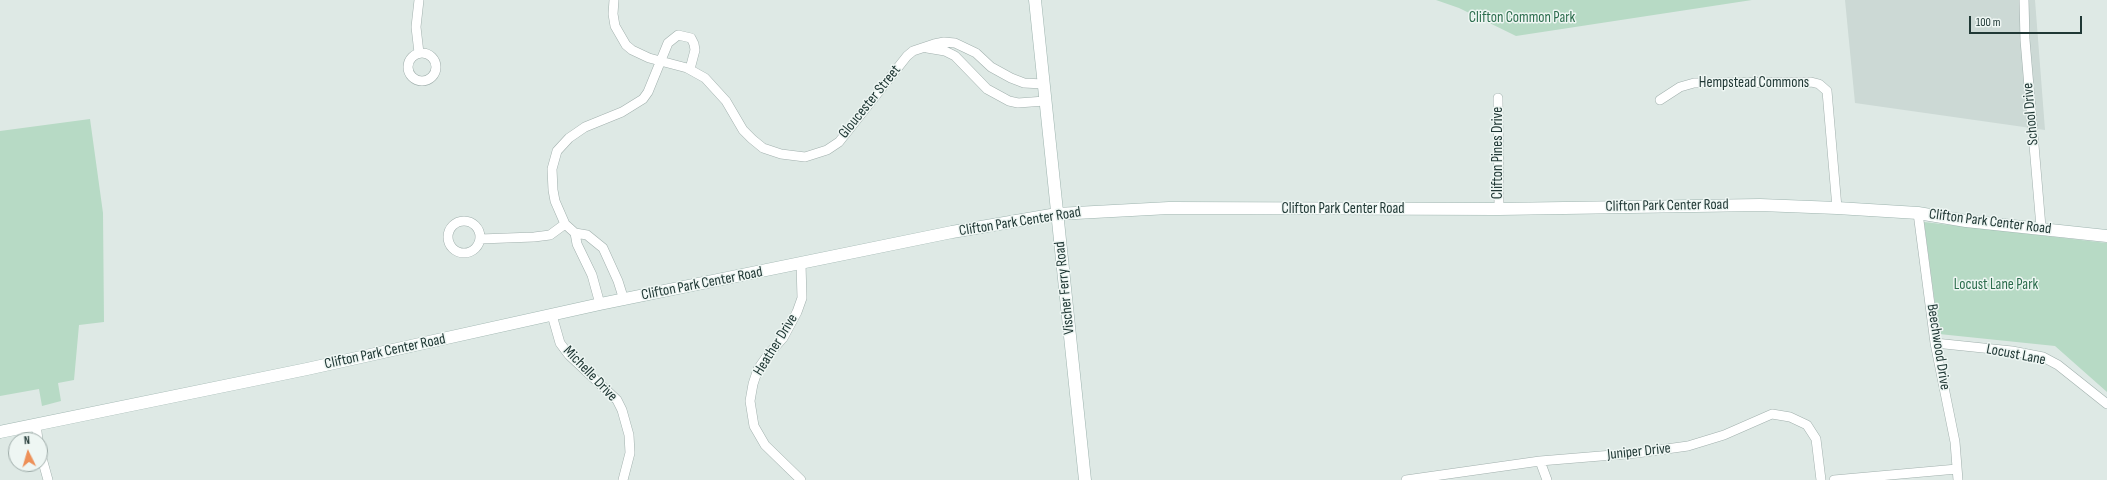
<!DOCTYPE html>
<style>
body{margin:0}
#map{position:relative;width:2107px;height:480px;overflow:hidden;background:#dee9e5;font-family:"Sofia Sans Condensed",sans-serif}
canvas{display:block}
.north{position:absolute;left:8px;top:432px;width:40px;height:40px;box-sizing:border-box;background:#eef6f3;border:1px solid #9caaa7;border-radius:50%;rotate:355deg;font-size:11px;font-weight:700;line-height:16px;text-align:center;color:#203835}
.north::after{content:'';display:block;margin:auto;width:14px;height:18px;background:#ed9058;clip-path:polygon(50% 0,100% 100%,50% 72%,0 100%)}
.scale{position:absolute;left:1969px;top:16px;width:113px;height:18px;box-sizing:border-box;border:2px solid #203835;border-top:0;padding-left:5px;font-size:12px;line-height:14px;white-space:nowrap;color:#203835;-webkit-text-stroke:3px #eef6f3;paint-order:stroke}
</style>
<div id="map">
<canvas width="2107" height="480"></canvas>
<div class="north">N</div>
<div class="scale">100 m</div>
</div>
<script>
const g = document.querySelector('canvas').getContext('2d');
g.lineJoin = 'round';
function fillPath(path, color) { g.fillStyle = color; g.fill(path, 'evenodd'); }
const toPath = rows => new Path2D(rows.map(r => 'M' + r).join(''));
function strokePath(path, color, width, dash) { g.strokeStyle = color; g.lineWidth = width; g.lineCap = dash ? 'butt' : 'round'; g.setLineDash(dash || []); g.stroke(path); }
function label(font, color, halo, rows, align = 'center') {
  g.font = font + ' "Sofia Sans Condensed",sans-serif'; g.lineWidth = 3; g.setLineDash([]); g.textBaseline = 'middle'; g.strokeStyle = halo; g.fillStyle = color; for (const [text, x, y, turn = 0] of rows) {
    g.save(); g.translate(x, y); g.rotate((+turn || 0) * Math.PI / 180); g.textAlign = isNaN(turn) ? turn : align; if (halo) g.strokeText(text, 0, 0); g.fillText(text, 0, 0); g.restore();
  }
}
fillPath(toPath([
 [1845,0,2035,0,2045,130,1855,103]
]), '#ccd9d5');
fillPath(toPath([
 [1436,0,1752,0,1516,36,1459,8],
 [90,119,103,213,104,322,79,325,74,380,58,383,61,401,42,406,39,389,0,396,0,131],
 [1924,222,2107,243,2107,392,2055,346,1939,334]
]), '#b7dac5');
const street = toPath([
 [614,0,613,14,615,26,626,45,632,50,649,58,687,68,705,78,726,101,743,130,752,139,763,148,781,154,805,157,827,150,839,142,907,56,913,51,934,44,944,42,955,43,976,53,991,67,1011,78,1024,83,1043,84],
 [2024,0,2025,40,2041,227],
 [927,48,945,51,955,56,987,89,1009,101,1018,103,1045,101],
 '408 67a14 14 0 1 1 28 0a14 14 0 1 1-28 0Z',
 [419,53,416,27,419,0],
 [1498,98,1499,209],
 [1660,100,1680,87,1694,83,1811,82,1819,84,1827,91,1837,208],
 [1918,213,1935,343,1955,442,1958,480],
 '448 237a16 16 0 1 1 32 0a16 16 0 1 1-32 0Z',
 [575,233,577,244,592,275,600,304],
 [480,239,534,237,550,235,565,224],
 [801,264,802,298,797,312,783,338,767,356,758,369,753,384,750,401,754,426,765,445,801,480],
 [624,300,618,281,603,248,587,235,575,233,565,224,555,201,553,190,552,169,557,151,569,138,585,127,622,112,643,99,648,92,668,43,678,35,691,38,694,44,695,50,690,69],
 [552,315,560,343,569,355,617,400,622,410,629,435,630,453,623,480],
 [1935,343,2012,351,2043,357,2058,365,2107,404],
 [36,424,38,440],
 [40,451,48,480],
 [1540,461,1547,480],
 [1406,480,1540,461,1637,453,1688,446,1724,435,1772,414,1790,417,1807,425,1816,439,1821,480],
 [1834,480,1957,469]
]);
const secondary = toPath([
 [1035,0,1085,480],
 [0,432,307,369,600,304,952,232,1057,214,1169,208,1499,209,1760,205,1837,208,1918,213,1966,221,2107,236]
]);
strokePath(street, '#a1b0ad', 10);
strokePath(secondary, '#9eb4af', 13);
strokePath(street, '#fff', 9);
strokePath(secondary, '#fff', 12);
label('15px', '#2c6d4d', '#eef6f3', [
 ["Clifton Common Park",1522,18],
 ["Locust Lane Park",1996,285]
]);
label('15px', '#203835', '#eef6f3', [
 ["Hempstead Commons",1754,83],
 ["Gloucester Street",870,102,-51],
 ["School Drive",2031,114,-95],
 ["Clifton Pines Drive",1498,153,-90],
 ["Clifton Park Center Road",1667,206,-1],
 ["Clifton Park Center Road",1343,209],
 ["Clifton Park Center Road",1020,222,-9],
 ["Clifton Park Center Road",1990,222,7],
 ["Clifton Park Center Road",702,284,-11],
 ["Vischer Ferry Road",1065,288,-96],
 ["Heather Drive",776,345,-58],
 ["Beechwood Drive",1938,347,81],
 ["Clifton Park Center Road",385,352,-12],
 ["Locust Lane",2016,355,11],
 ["Michelle Drive",590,374,46],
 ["Juniper Drive",1639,452,-6]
]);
</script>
